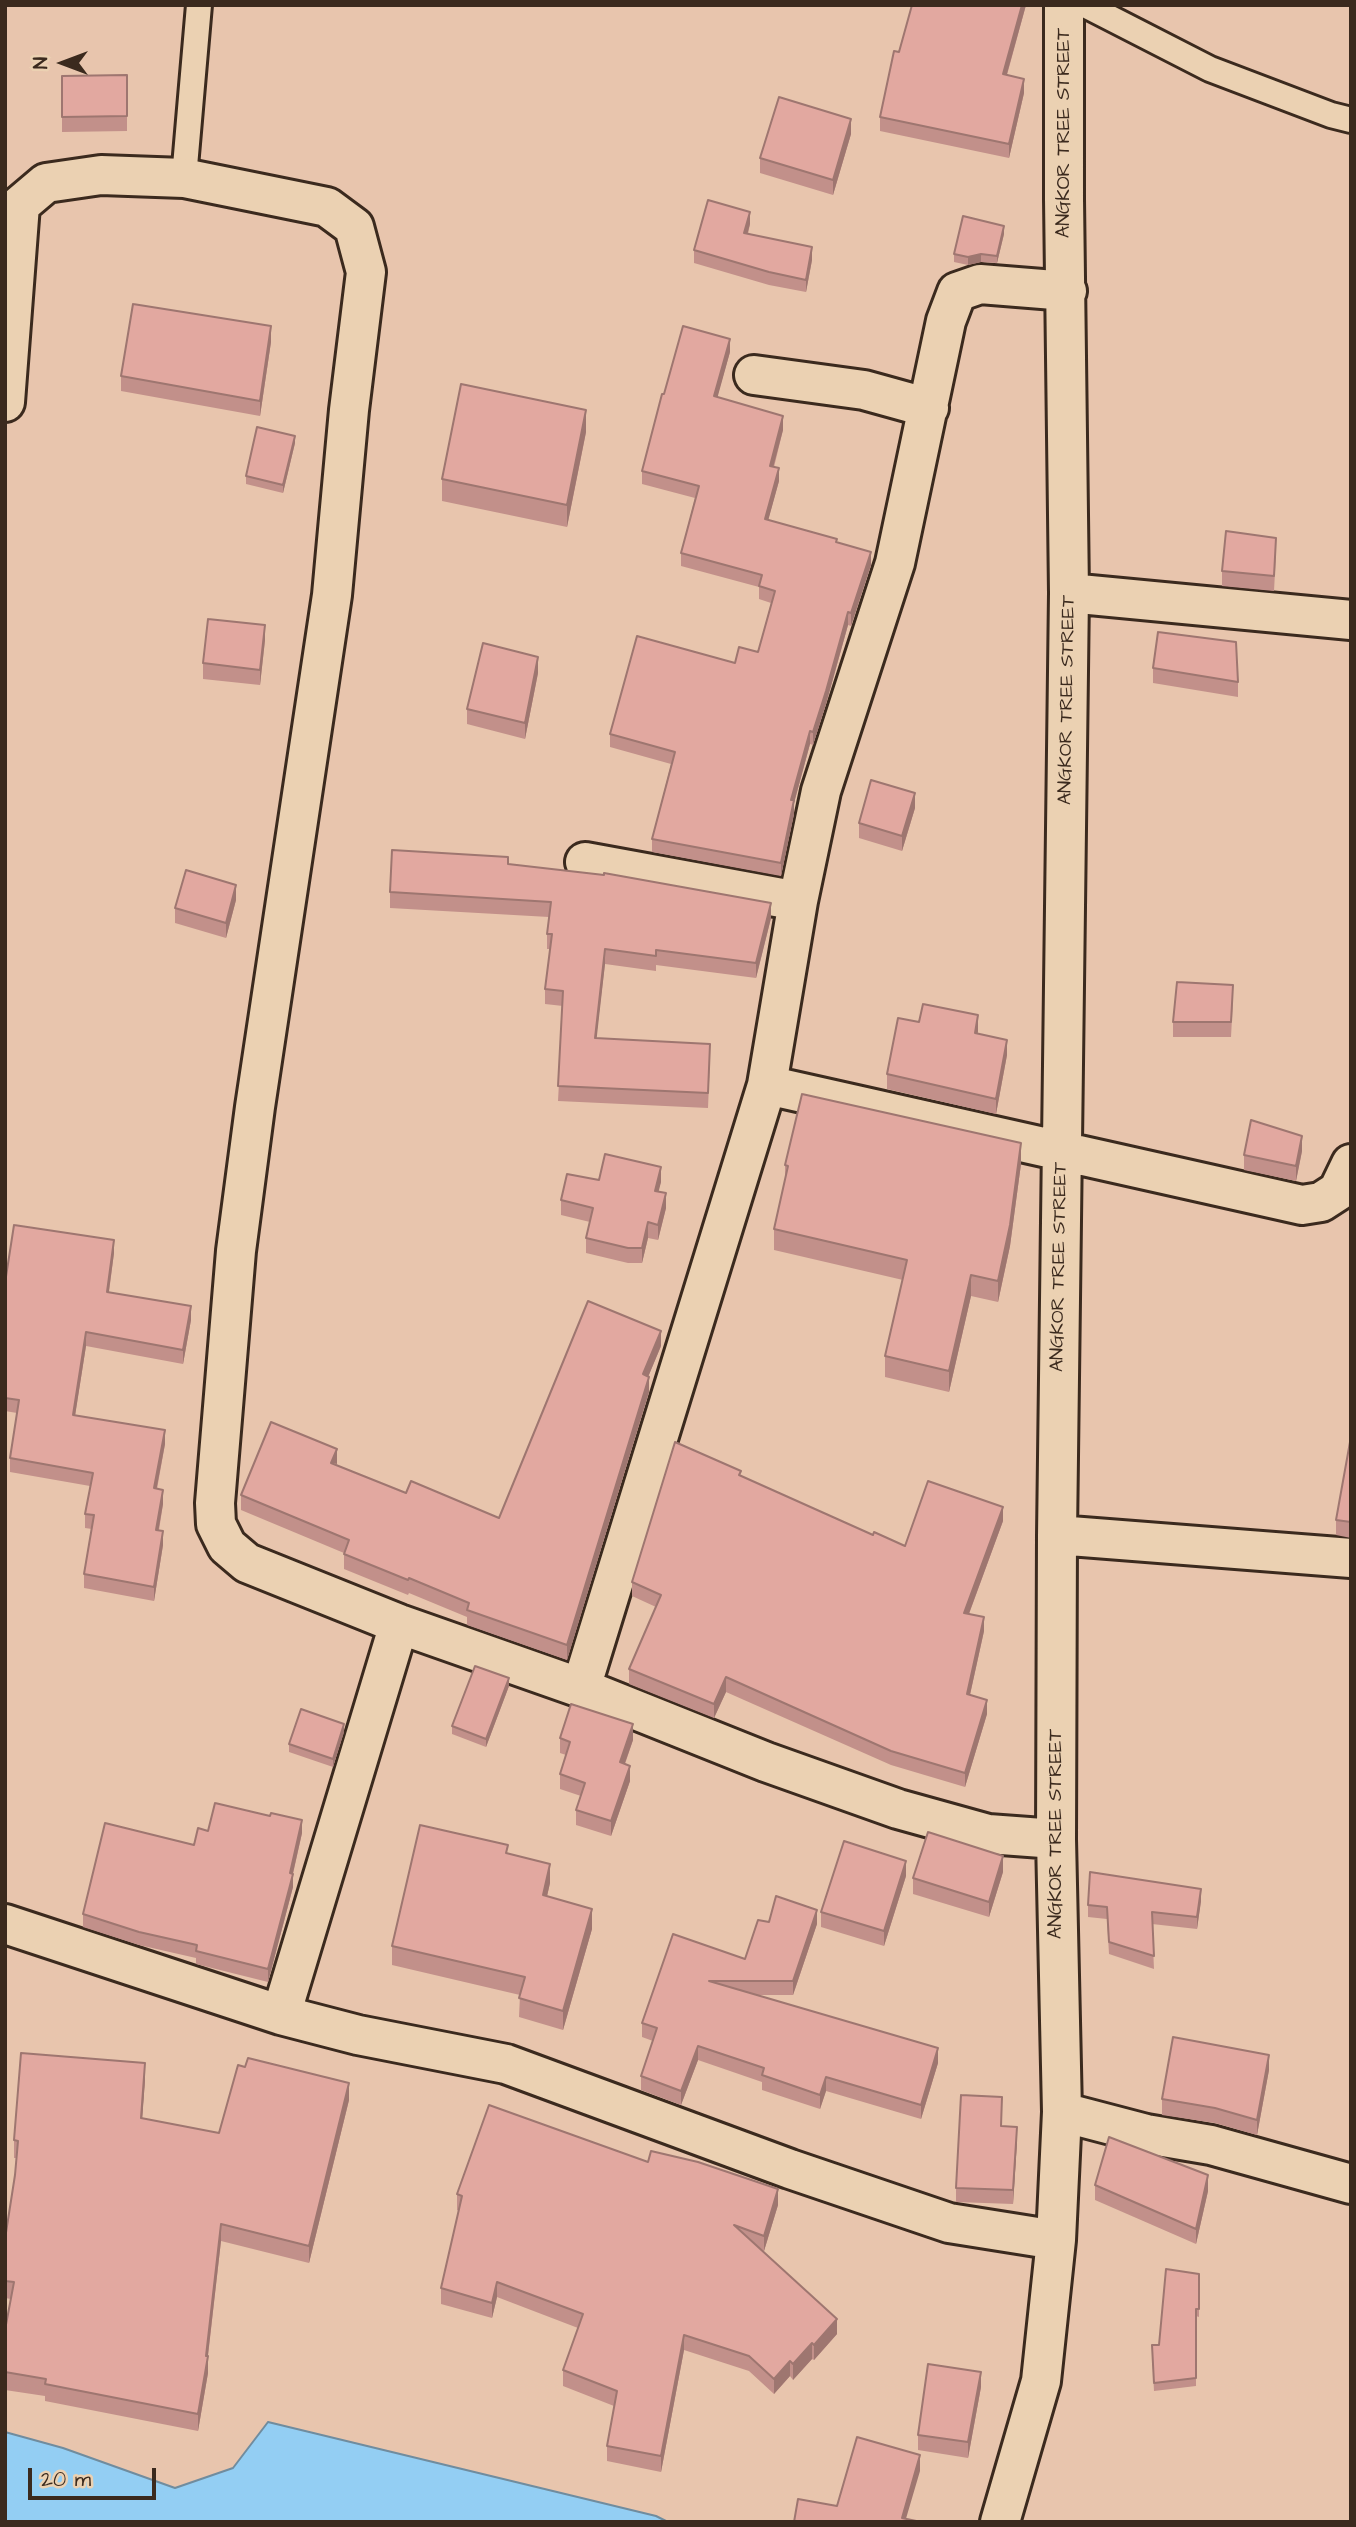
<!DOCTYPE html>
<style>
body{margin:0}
#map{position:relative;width:1356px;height:2527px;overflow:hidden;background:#e8c5ad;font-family:"Architects Daughter",sans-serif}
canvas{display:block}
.frame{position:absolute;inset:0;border:7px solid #3b2a1e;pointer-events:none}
.north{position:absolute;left:28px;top:28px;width:70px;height:70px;-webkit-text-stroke:5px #ebd1b2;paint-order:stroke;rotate:270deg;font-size:19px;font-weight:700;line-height:28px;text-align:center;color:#3b2a1e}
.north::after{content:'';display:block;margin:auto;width:24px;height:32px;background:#3b2a1e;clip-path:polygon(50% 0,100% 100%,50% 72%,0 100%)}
.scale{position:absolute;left:28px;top:2468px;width:128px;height:32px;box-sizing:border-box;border:4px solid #3b2a1e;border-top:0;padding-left:9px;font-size:21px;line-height:24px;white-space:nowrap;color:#3b2a1e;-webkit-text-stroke:5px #ebd1b2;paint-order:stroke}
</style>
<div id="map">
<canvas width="1356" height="2527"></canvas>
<div class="frame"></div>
<div class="north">N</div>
<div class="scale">20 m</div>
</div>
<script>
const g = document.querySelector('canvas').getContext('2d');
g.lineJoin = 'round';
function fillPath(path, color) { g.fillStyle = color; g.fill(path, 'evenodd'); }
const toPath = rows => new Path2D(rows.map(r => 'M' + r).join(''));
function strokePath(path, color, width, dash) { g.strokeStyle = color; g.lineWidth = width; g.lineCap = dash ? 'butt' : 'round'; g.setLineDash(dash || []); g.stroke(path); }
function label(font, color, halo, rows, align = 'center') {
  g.font = font + ' "Architects Daughter",sans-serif'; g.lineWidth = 7; g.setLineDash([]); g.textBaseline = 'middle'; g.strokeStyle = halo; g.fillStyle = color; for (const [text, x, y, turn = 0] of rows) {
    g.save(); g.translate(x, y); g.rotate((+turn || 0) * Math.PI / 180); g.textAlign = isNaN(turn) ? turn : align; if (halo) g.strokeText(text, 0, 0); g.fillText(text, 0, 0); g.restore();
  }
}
const water = toPath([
 [268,2422,656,2516,668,2522,5,2522,5,2432,63,2448,175,2488,233,2468,268,2422]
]);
fillPath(water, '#93cef3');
strokePath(water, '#708c9e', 2);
const lane = toPath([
 [1085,5,1210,69,1331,115,1351,120],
 [184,178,199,5]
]);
const street = toPath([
 [754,375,864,390,929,408],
 [5,402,20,205,46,183,101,175,184,178,327,207,354,227,366,272,349,410,332,595,255,1107,236,1251,215,1503,216,1524,227,1546,247,1563,399,1624,581,1688,766,1762,898,1809,988,1834,1056,1839],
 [1069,593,1351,620],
 [585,862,798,901],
 [767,1085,1302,1205,1321,1202,1338,1191,1351,1164],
 [1057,1535,1351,1558],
 [581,1688,767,1085,798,901,821,791,895,563,946,321,957,292,980,284,1067,291],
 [5,1924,281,2015,358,2035,506,2064,790,2169,949,2223,1056,2240],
 [281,2015,399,1624],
 [1062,2112,1146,2134,1211,2145,1351,2184],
 [1000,2522,1041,2381,1056,2240,1062,2112,1056,1839,1057,1535,1069,593,1064,199,1064,5]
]);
strokePath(lane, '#3b2a1e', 30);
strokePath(street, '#3b2a1e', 44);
strokePath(lane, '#ebd1b2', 24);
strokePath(street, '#ebd1b2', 38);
fillPath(toPath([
 [912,5,1026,5,1007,75,1024,93,1009,158,880,131,880,117],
 [127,75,127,131,62,132,62,76],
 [851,134,833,195,760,173,760,158],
 [750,224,748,234,812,260,806,292,769,285,694,263,694,250],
 [1004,234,997,263,981,262,968,265,954,262,954,254],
 [271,342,260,416,121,391,121,376],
 [730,352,717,397,783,430,774,467,779,481,768,520,837,543,871,565,851,626,848,625,826,704,813,745,810,744,794,803,794,814,781,876,652,852,652,839,671,764,610,747,610,734,735,663,758,652,771,603,759,599,759,587,681,566,681,553,695,498,642,484,642,471,664,394],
 [586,432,567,527,442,501,442,479],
 [295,443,283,493,246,484,246,476],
 [1276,553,1274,591,1222,586,1222,571],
 [265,640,260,685,203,679,203,663],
 [1153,668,1238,682,1238,697,1153,683],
 [538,673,525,739,467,724,467,709],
 [915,808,902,851,859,838,859,823],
 [508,864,771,918,756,978,656,965,656,971,605,964,596,1038,710,1059,708,1108,558,1101,563,1006,545,1004,545,989,550,949,547,949,547,934,549,917,390,908,390,892],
 [236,900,226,938,175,923,175,908],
 [1233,1000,1231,1037,1173,1037,1173,1022],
 [919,1022,978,1031,977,1034,1007,1055,996,1114,887,1089,887,1074],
 [1302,1151,1296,1181,1244,1170,1244,1155],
 [1021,1164,1010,1246,998,1302,971,1296,949,1392,885,1377,885,1356,903,1280,774,1250,774,1229,785,1181,785,1165],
 [599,1180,661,1182,658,1191,666,1208,658,1240,648,1238,642,1263,628,1263,586,1253,586,1238,590,1222,561,1215,561,1200],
 [114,1253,109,1292,191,1320,183,1364,86,1346,75,1415,165,1444,157,1489,163,1504,159,1530,163,1545,154,1601,84,1588,84,1574,92,1529,85,1528,85,1514,90,1486,10,1472,10,1458,17,1413,5,1411,5,1283],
 [661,1346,648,1377,649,1392,567,1660,467,1625,467,1617,409,1593,408,1595,344,1569,344,1553,241,1510,241,1495,337,1465,406,1493,499,1518],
 [1351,1443,1351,1538,1336,1535,1336,1520],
 [741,1476,873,1535,905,1546,1003,1521,969,1614,984,1631,970,1695,987,1714,965,1787,891,1765,726,1692,714,1718,629,1684,629,1669,656,1607,632,1596,632,1582],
 [509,1686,486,1747,452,1734,452,1726],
 [344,1732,333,1767,289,1752,289,1744],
 [560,1738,633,1740,625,1764,630,1781,611,1836,576,1825,576,1810,581,1796,560,1789,560,1774,566,1755,560,1753],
 [208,1831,302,1833,293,1874,293,1887,268,1982,196,1964,196,1958,139,1945,83,1927,83,1914,194,1845],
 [508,1854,550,1883,547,1896,592,1929,563,2030,519,2017,520,1995,392,1965,392,1946],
 [1003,1872,989,1917,913,1894,913,1878],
 [906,1876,884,1946,821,1927,821,1912],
 [1201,1901,1197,1929,1152,1924,1154,1969,1109,1954,1107,1919,1088,1917,1088,1905],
 [769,1922,817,1924,793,1995,758,1995,938,2063,921,2119,826,2091,820,2109,762,2090,762,2082,698,2060,681,2105,641,2090,641,2076,653,2041,642,2037,642,2023,745,1959],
 [1269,2070,1257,2135,1215,2123,1162,2115,1162,2099],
 [145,2080,142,2119,219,2133,349,2100,309,2263,221,2241,208,2356,208,2373,198,2431,45,2401,45,2396,5,2390,5,2330,11,2299,5,2298,5,2239,15,2175,16,2158,14,2158,14,2140],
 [1001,2126,1017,2141,1013,2204,956,2202,956,2188],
 [648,2162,778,2205,764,2251,762,2251,837,2334,814,2360,812,2359,793,2380,790,2376,774,2394,749,2371,684,2350,661,2472,607,2461,607,2446,614,2406,563,2386,563,2370,578,2328,497,2297,492,2318,441,2304,441,2288,459,2211,457,2210,457,2194],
 [1095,2185,1208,2191,1196,2244,1095,2200],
 [1199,2274,1199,2317,1196,2316,1196,2386,1154,2391,1152,2353,1159,2345],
 [981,2387,968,2458,918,2450,918,2435]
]), '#c2908a');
fillPath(toPath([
 [1022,5,1026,5,1003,88,1003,74],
 [1024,79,1024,93,1009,158,1009,144],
 [851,119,851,134,833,195,833,180],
 [750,212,750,224,744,246,744,233],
 [1004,226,1004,234,997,263,997,256],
 [812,247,812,260,806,292,806,280],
 [981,254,981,262,968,265,968,257],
 [271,326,271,342,260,416,260,401],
 [730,339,730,352,714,410,714,396],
 [586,410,586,432,567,527,567,505],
 [783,416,783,430,770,479,770,466],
 [295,436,295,443,283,493,283,485],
 [779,468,779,481,765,532,765,519],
 [871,552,871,565,851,626,851,613],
 [848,612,848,625,826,704,813,745,813,732],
 [265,625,265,640,260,685,260,670],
 [538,657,538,673,525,739,525,723],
 [810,731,810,744,794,803,794,814,781,876,781,863,791,800],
 [915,793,915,808,902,851,902,836],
 [236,885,236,900,226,938,226,923],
 [771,903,771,918,756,978,756,963],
 [605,949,605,964,595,1053,595,1038],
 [978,1015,978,1031,975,1048,975,1033],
 [1007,1040,1007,1055,996,1114,996,1099],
 [1302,1136,1302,1151,1296,1181,1296,1166],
 [1021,1143,1021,1164,1010,1246,998,1302,998,1281],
 [661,1167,661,1182,655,1206,655,1191],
 [666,1193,666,1208,658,1240,658,1225],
 [648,1222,648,1238,642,1263,642,1248],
 [114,1240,114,1253,107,1305,107,1292],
 [971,1275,971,1296,949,1392,949,1371],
 [191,1306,191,1320,183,1364,183,1350],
 [661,1331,661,1346,643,1389,643,1374],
 [86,1332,86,1346,73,1429,73,1415],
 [649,1377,649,1392,567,1660,567,1645],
 [165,1430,165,1444,154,1502,154,1488],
 [337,1449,337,1464,331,1463],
 [163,1490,163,1504,156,1544,156,1530],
 [1003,1507,1003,1521,964,1627,964,1613],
 [163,1531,163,1545,154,1601,154,1587],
 [984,1617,984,1631,967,1708,967,1694],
 [726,1677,726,1692,714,1718,714,1704],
 [509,1678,509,1686,486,1747,486,1739],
 [987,1700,987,1714,965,1787,965,1773],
 [344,1724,344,1732,333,1767,333,1759],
 [633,1724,633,1740,620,1777,620,1762],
 [630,1766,630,1781,611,1836,611,1821],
 [302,1820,302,1833,290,1886,290,1873],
 [1003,1856,1003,1872,989,1917,989,1902],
 [906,1861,906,1876,884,1946,884,1931],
 [550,1864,550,1883,543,1914,543,1895],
 [293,1874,293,1887,268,1982,268,1969],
 [1201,1889,1201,1901,1197,1929,1197,1917],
 [592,1909,592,1929,563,2030,563,2011],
 [817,1910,817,1924,793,1995,793,1981],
 [698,2046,698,2060,681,2105,681,2091],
 [938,2048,938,2063,921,2119,921,2105],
 [1269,2055,1269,2070,1257,2135,1257,2120],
 [145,2063,145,2080,141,2135,141,2118],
 [826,2077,826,2091,820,2109,820,2095],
 [349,2083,349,2100,309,2263,309,2246],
 [1017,2127,1017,2141,1013,2204,1013,2190],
 [1208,2175,1208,2191,1196,2244,1196,2229],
 [778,2189,778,2205,764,2251,764,2236],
 [221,2224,221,2241,207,2363,208,2356,208,2373,198,2431,198,2414,206,2356],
 [497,2282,497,2297,492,2318,492,2303],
 [837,2319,837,2334,814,2360,814,2345],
 [684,2335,684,2350,661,2472,661,2456],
 [812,2343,812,2359,793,2380,793,2364],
 [790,2361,790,2376,774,2394,774,2379],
 [981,2372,981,2387,968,2458,968,2442],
 [920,2455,920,2471,905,2522,902,2518]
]), '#9e7670');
const building = toPath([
 [912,5,1022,5,1003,74,1024,79,1009,144,880,117,894,51,899,52,912,5],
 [127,75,127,116,62,117,62,76,127,75],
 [779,97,851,119,833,180,760,158,779,97],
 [708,200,750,212,744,233,812,247,806,280,769,272,694,250,708,200],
 [963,216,1004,226,997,256,981,254,968,257,954,254,963,216],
 [133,304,271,326,260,401,121,376,133,304],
 [683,326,730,339,714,396,783,416,770,466,779,468,765,519,837,539,836,542,871,552,851,613,848,612,826,691,813,732,810,731,791,800,794,800,781,863,652,839,675,752,610,734,637,636,735,663,739,647,758,652,775,591,759,586,762,575,681,553,699,486,642,471,662,394,664,394,683,326],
 [461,384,586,410,567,505,442,479,461,384],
 [257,427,295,436,283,485,246,476,257,427],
 [1226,531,1276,538,1274,576,1222,571,1226,531],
 [208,619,265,625,260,670,203,663,208,619],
 [1158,632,1236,642,1238,682,1153,668,1158,632],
 [483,643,538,657,525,723,467,709,483,643],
 [871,780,915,793,902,836,859,823,871,780],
 [392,850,508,857,508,864,604,875,604,873,771,903,756,963,656,950,656,956,605,949,595,1038,710,1044,708,1093,558,1086,563,991,545,989,552,934,547,934,551,902,390,892,392,850],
 [186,870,236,885,226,923,175,908,186,870],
 [1177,982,1233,985,1231,1022,1173,1022,1177,982],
 [923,1004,978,1015,975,1033,1007,1040,996,1099,887,1074,898,1018,919,1022,923,1004],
 [802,1094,1021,1143,1010,1225,998,1281,971,1275,949,1371,885,1356,907,1260,774,1229,788,1166,785,1165,802,1094],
 [1251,1120,1302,1136,1296,1166,1244,1155,1251,1120],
 [605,1154,661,1167,655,1191,666,1193,658,1225,648,1222,642,1248,628,1248,586,1238,593,1208,561,1200,567,1174,599,1180,605,1154],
 [14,1225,114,1240,107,1292,191,1306,183,1350,86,1332,73,1415,165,1430,154,1488,163,1490,156,1530,163,1531,154,1587,84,1574,94,1515,85,1514,93,1473,10,1458,19,1400,5,1398,5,1283,14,1225],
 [588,1301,661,1331,643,1374,649,1377,567,1645,467,1610,469,1603,409,1578,408,1580,344,1554,349,1540,241,1495,271,1422,337,1449,331,1463,406,1493,411,1481,499,1518,588,1301],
 [675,1442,741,1471,739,1475,873,1535,874,1532,905,1546,928,1481,1003,1507,964,1613,984,1617,967,1694,987,1700,965,1773,891,1751,726,1677,714,1704,629,1669,661,1595,632,1582,675,1442],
 [1350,1442,1351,1443,1351,1522,1336,1520,1350,1442],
 [475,1666,509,1678,486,1739,452,1726,475,1666],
 [571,1704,633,1724,620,1762,630,1766,611,1821,576,1810,585,1783,560,1774,570,1742,560,1738,571,1704],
 [301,1709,344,1724,333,1759,289,1744,301,1709],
 [215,1803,270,1816,271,1813,302,1820,290,1873,293,1874,268,1969,196,1951,197,1945,139,1932,83,1914,105,1823,194,1845,198,1828,208,1831,215,1803],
 [420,1825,508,1845,506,1853,550,1864,543,1895,592,1909,563,2011,519,1998,525,1977,392,1946,420,1825],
 [928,1832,1003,1856,989,1902,913,1878,928,1832],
 [844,1841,906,1861,884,1931,821,1912,844,1841],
 [1090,1872,1201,1889,1197,1917,1152,1912,1154,1956,1109,1942,1107,1907,1088,1905,1090,1872],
 [776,1896,817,1910,793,1981,709,1981,938,2048,921,2105,826,2077,820,2095,762,2075,764,2068,698,2046,681,2091,641,2076,657,2028,642,2023,673,1934,745,1959,758,1920,769,1922,776,1896],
 [1173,2037,1269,2055,1257,2120,1215,2108,1162,2099,1173,2037],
 [21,2053,145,2063,141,2118,219,2133,238,2065,245,2067,248,2058,349,2083,309,2246,221,2224,206,2356,208,2356,198,2414,45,2384,46,2379,5,2372,5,2330,14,2282,5,2281,5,2239,15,2175,18,2141,14,2140,21,2053],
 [961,2095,1002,2097,1001,2126,1017,2127,1013,2190,956,2188,961,2095],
 [489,2105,648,2162,651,2151,698,2162,778,2189,764,2236,734,2225,837,2319,814,2345,812,2343,793,2364,790,2361,774,2379,749,2356,684,2335,661,2456,607,2446,617,2391,563,2370,583,2314,497,2282,492,2303,441,2288,462,2196,457,2194,489,2105],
 [1109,2137,1208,2175,1196,2229,1095,2185,1109,2137],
 [1166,2269,1199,2274,1199,2309,1196,2309,1196,2378,1154,2383,1152,2345,1159,2345,1166,2269],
 [928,2364,981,2372,968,2442,918,2435,928,2364],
 [857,2437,920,2455,902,2518,921,2522,794,2522,798,2499,837,2506,857,2437]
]);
fillPath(building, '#e2a8a0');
strokePath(building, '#9e7670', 2);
label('19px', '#3b2a1e', '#ebd1b2', [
 ["ANGKOR TREE STREET",1065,133,-90],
 ["ANGKOR TREE STREET",1068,700,-89],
 ["ANGKOR TREE STREET",1060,1267,-89],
 ["ANGKOR TREE STREET",1057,1834,-90]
]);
</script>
